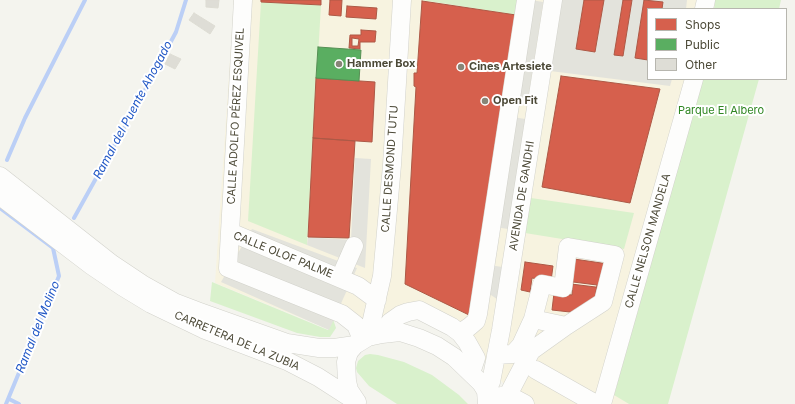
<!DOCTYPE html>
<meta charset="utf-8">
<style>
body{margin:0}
#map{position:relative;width:795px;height:404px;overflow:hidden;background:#f4f4ee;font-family:Inter,sans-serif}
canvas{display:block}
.legend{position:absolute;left:647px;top:8px;width:140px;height:72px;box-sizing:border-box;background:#fff;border:1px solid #b7b6af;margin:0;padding:5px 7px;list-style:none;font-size:12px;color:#4c4937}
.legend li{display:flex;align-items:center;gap:8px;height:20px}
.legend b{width:20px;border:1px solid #b7b6af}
</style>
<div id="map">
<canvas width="795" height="404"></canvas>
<ul class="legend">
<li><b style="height:11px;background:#d6604d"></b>Shops</li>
<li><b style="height:11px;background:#5aae61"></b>Public</li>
<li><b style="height:11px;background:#deddd6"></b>Other</li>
</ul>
</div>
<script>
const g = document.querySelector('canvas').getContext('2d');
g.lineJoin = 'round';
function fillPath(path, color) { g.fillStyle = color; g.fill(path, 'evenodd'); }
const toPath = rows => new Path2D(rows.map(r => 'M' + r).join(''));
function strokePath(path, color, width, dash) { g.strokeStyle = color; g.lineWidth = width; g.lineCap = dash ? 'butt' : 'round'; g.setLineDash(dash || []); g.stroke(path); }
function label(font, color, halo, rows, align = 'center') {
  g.font = font + ' Inter,sans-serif'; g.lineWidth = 4; g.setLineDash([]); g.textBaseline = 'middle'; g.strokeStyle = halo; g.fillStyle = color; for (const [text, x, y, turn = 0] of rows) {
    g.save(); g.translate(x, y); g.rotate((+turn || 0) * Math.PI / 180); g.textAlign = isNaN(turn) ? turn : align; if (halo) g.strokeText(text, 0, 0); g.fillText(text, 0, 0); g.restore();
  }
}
fillPath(toPath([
 [234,0,715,0,714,9,648,9,648,79,702,79,614,394,629,404,520,404,486,362,460,326,409,303,367,333,333,316,328,329,215,283]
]), '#f7f3e0');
fillPath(toPath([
 [422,0,518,0,516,15],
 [715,0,781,0,779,9,714,9],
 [261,2,321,5,307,245,248,221],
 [702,79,759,79,668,404,629,404,614,395],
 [531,198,634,213,624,249,525,233],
 [212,282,328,330,333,319,336,328,330,337,320,337,297,333,210,301],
 [370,354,378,355,404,362,432,375,459,395,468,404,397,404,369,386,357,372,356,368,358,361,365,355]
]), '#d9f1cc');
fillPath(toPath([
 [531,0,543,2,527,105,515,103],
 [561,0,687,0,686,9,648,9,648,79,672,79,670,86,550,71],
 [513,117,525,119,508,229,495,227],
 [355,158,371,159,365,268,307,245,308,237,351,240],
 [252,229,357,268,329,330,221,282],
 [490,265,502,267,497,299,485,291]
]), '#e3e3dc');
const shops = toPath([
 [261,0,321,0,321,5,261,2,261,0],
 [330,0,342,0,341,16,329,15,330,0],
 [584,0,604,0,595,52,576,49,584,0],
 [623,0,632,0,623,56,614,55,623,0],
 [644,0,663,2,662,9,648,9,648,60,635,58,644,0],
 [422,1,516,15,469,315,405,284,416,87,414,86,414,73,417,73,422,1],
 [347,6,377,8,376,19,346,17,347,6],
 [361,30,376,31,375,42,360,42,360,49,349,48,350,35,361,35,361,30],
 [352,38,359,39,358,46,352,46,352,38],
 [561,76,660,89,630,203,542,187,561,76],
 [316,78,375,82,372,142,313,138,316,78],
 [313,138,355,141,349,238,308,237,313,138],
 [574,259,608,264,604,288,571,284,574,259],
 [525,262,553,266,551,281,532,278,530,292,521,290,525,262],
 [573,282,597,285,595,298,597,315,552,310,554,293,572,295,573,282]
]);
fillPath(shops, '#d6604d');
strokePath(shops, '#ad5946', 1);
const public = toPath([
 [318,47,361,50,359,81,316,78,318,47]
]);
fillPath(public, '#5aae61');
strokePath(public, '#569054', 1);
strokePath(toPath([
 [7,160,25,118,85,0],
 [0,208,53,248],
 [74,218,145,90,176,32,186,0],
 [9,399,19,404],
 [6,404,59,276,53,248]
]), '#bbcff6', 4);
const building = toPath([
 [206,0,219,0,218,8,206,7,206,0],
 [194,13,215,26,210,34,189,20,194,13],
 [170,54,181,59,175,69,165,64,170,54]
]);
fillPath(building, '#deddd6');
strokePath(building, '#dddcd3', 1);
const minor = toPath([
 [243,0,228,268,342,314,356,325,362,340],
 [704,9,706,0],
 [0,176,112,264,142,284,176,303,197,311,287,343,319,348,334,348,355,345],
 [0,196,92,266,123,287,151,304,203,329,287,361,318,377,357,402],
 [230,232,358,286,377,300],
 [340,278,354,246],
 [460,333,469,327,476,321,478,314,526,0],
 [382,334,390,322,400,315,408,312,419,310,452,327,460,333,467,342,476,358,471,373],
 [368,337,382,276,392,165,402,0],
 [496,355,513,354,521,345,533,319,542,284,563,288,568,247,615,255,603,302,566,326,533,319],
 [536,370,596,404],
 [486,391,491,382,501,330,553,0],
 [508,395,531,351,566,326],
 [496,397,508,395,525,404],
 [357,402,349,390,347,381,346,362,349,352,355,345,368,337,382,334,400,332,419,338,437,346,454,357,481,383,486,391,487,404],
 [602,404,694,79]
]);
strokePath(minor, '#d2d2cb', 19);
strokePath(minor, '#fdfdfc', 18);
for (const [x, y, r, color] of [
 [339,64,4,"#878577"],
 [461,67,4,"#878577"],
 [485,101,4,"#878577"]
]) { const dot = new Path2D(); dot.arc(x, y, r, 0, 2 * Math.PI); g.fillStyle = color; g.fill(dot); strokePath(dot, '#fff', 1.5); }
label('bold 11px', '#4c4937', '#fff', [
 ["Hammer Box",347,64],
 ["Cines Artesiete",469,67],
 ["Open Fit",493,101]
], 'left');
label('11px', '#2f8622', '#fff', [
 ["Parque El Albero",721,111]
]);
label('11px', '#4c4937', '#fff', [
 ["CALLE ADOLFO PÉREZ ESQUIVEL",236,116,-87],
 ["CALLE DESMOND TUTU",390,169,-86],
 ["AVENIDA DE GANDHI",522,196,-81],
 ["CALLE NELSON MANDELA",648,241,-74],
 ["CALLE OLOF PALME",283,255,22],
 ["CARRETERA DE LA ZUBIA",237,341,23]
]);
label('italic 12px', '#2258c6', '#fff', [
 ["Ramal del Puente Ahogado",133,110,-62],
 ["Ramal del Molino",38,327,-68]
]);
</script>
